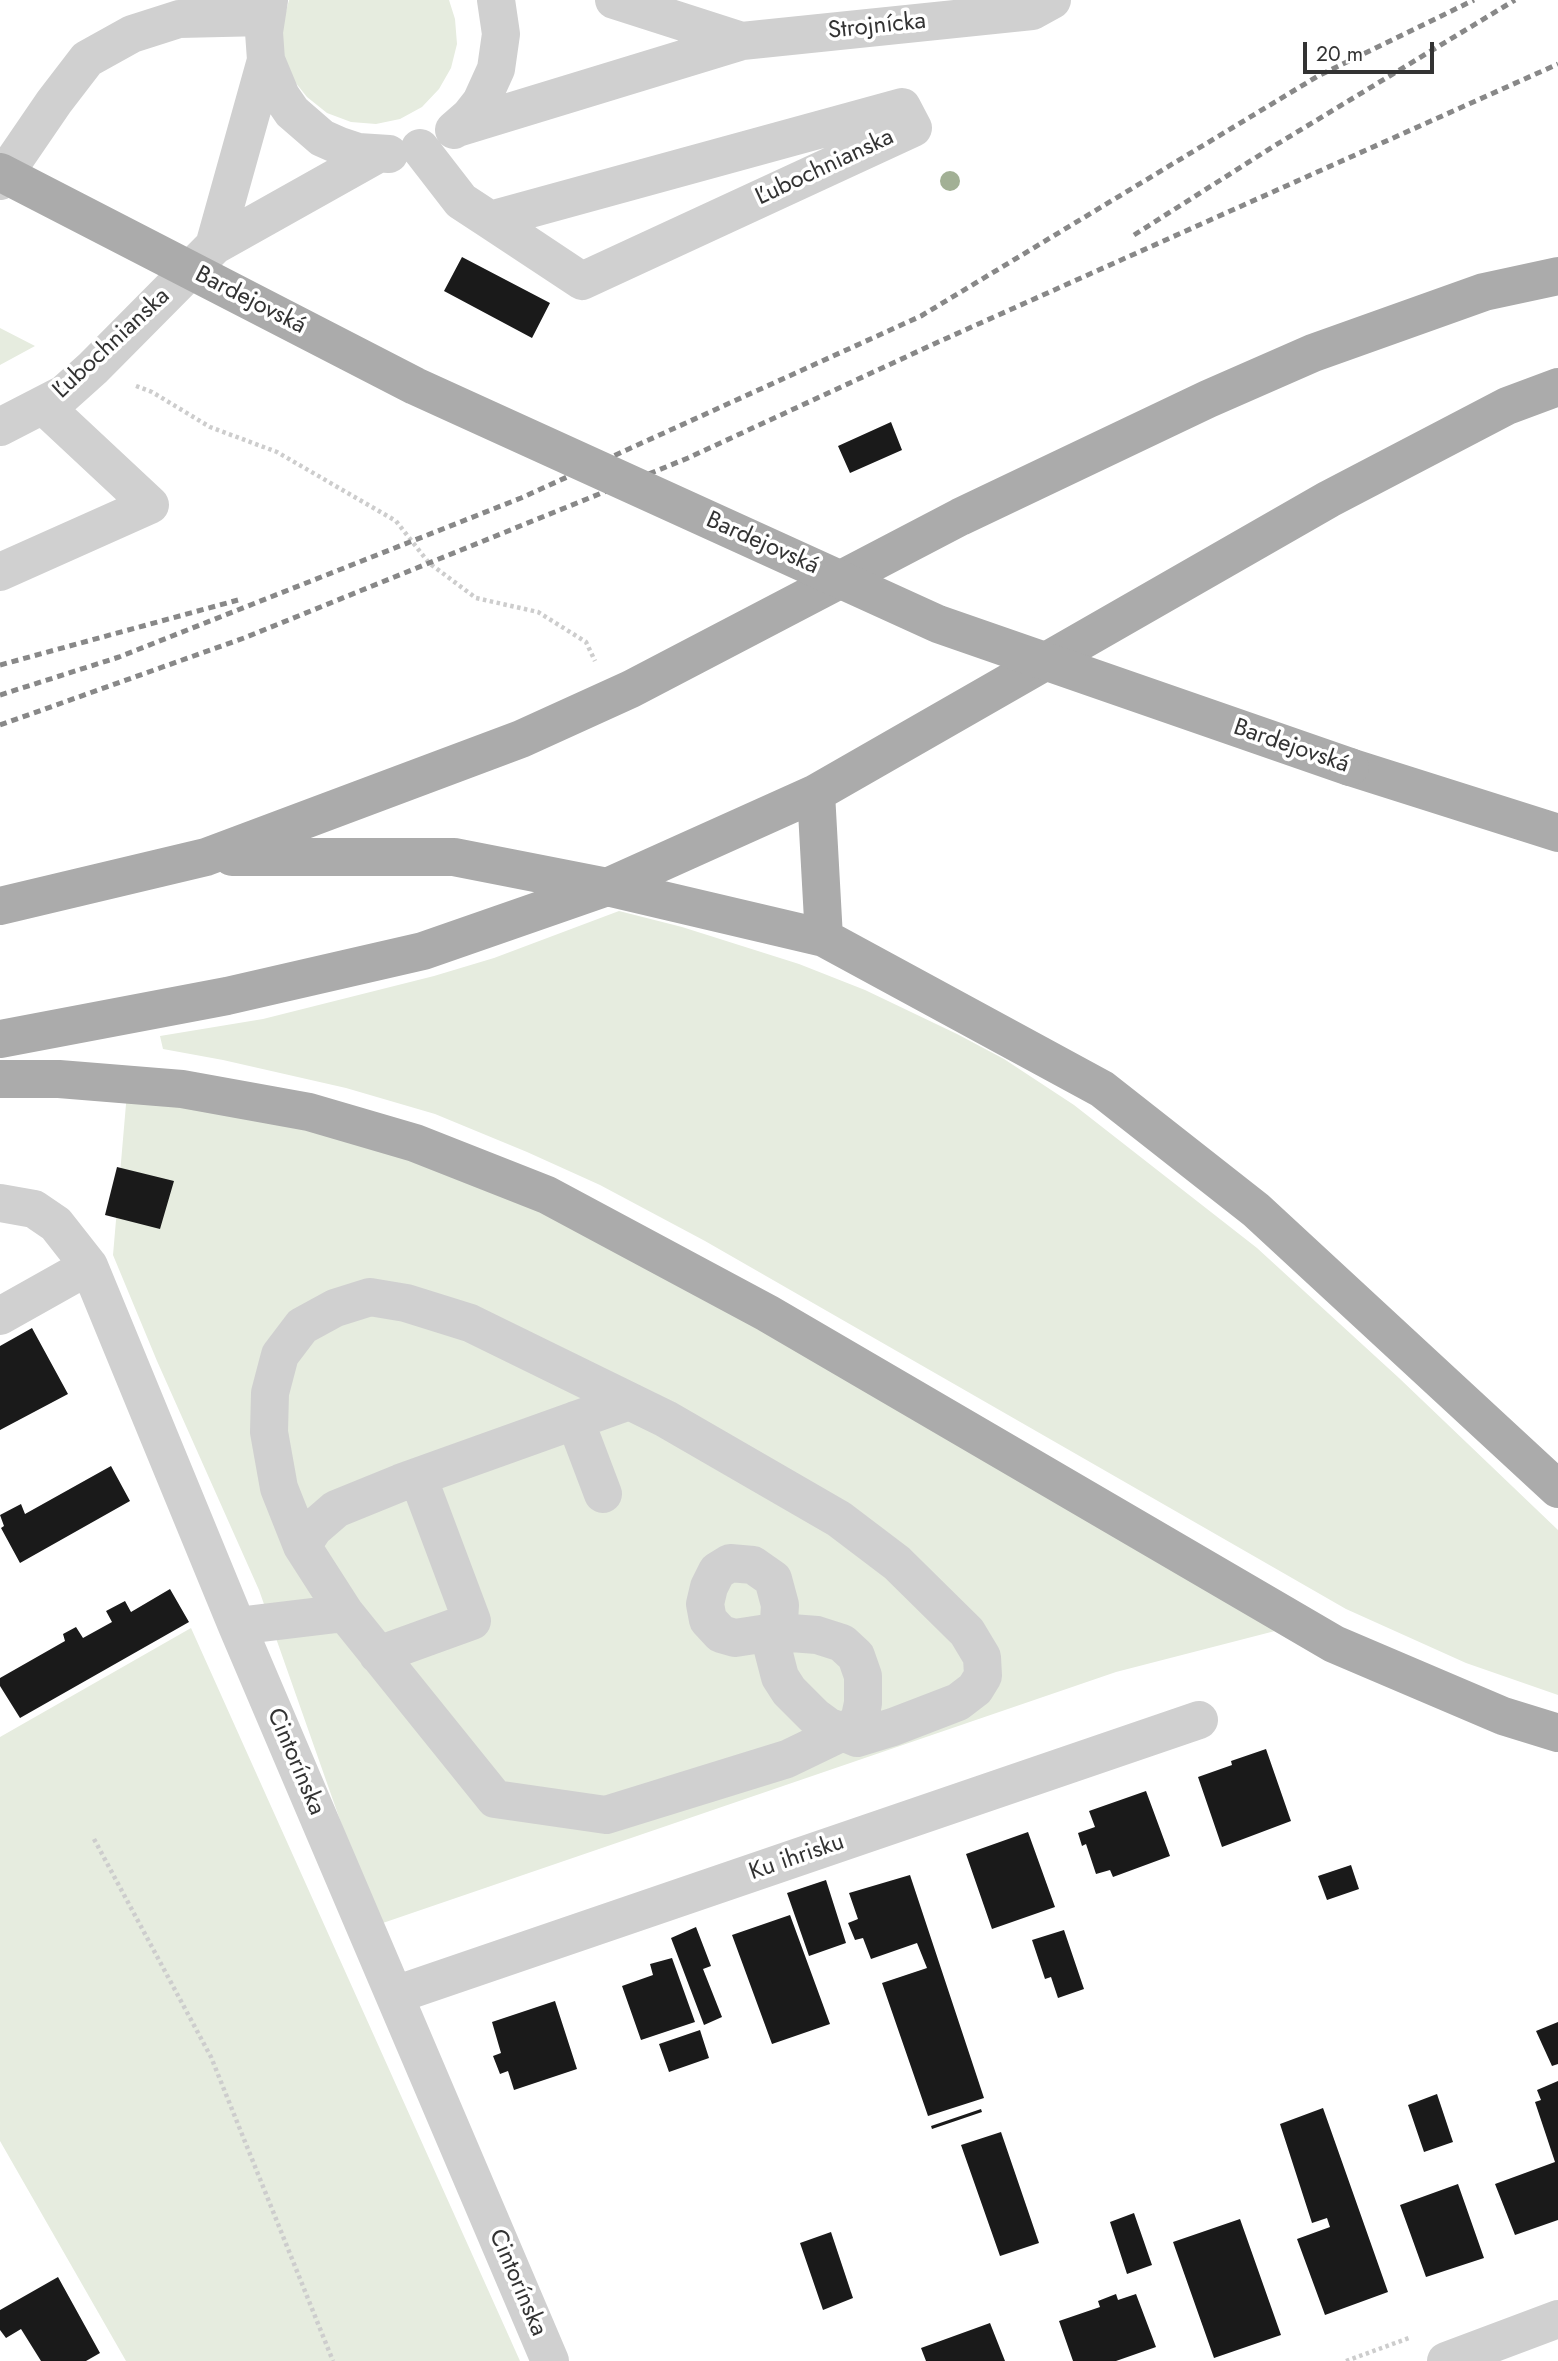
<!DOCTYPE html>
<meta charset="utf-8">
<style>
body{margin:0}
#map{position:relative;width:1558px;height:2361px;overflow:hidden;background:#fff;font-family:Jost,sans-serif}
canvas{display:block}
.scale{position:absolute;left:1303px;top:42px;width:131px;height:32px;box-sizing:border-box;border:4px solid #333;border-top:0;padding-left:9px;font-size:21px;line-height:24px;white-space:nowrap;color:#333;-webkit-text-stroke:5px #fff;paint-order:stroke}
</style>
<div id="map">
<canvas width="1558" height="2361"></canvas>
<div class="scale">20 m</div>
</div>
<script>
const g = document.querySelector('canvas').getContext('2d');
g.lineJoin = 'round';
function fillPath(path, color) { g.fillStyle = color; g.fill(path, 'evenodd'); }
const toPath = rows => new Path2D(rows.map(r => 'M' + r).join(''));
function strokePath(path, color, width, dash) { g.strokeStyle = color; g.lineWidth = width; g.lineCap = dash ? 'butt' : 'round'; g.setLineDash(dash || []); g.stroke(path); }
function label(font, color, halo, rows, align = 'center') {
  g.font = font + ' Jost,sans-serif'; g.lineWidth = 7; g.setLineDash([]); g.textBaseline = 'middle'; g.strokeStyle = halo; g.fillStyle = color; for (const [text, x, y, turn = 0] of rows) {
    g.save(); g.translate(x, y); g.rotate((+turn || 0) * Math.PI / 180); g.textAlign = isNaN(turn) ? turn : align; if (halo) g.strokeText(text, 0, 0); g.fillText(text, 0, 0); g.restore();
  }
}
fillPath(toPath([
 [289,0,449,0,455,19,457,44,451,68,439,89,422,107,400,119,376,124,351,122,327,113,307,97,291,77,283,52,282,27],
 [0,328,35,346,0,365],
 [619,911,682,927,799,964,865,990,957,1034,1004,1059,1074,1105,1257,1248,1399,1378,1558,1530,1558,1695,1466,1663,1346,1609,705,1241,600,1185,527,1152,435,1114,346,1088,223,1060,163,1049,160,1036,263,1019,434,976,494,958],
 [128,1081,482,1174,1306,1623,1116,1672,377,1925,259,1590,157,1361,113,1255],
 [191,1628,520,2361,126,2361,0,2141,0,1737]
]), '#e6ecdf');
fillPath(toPath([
 [462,257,550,303,532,338,444,291],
 [891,422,902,450,850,473,838,446],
 [117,1167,174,1181,160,1229,105,1215],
 [32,1328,68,1394,0,1430,0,1346],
 [111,1466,130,1501,20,1563,1,1528,4,1526,0,1515,21,1504,25,1514],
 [170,1589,189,1622,20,1718,0,1686,0,1678,65,1641,63,1634,76,1627,83,1638,112,1622,106,1611,125,1601,131,1612],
 [1266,1749,1291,1821,1222,1847,1198,1777,1232,1765,1231,1761],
 [1146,1791,1170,1856,1113,1877,1110,1870,1096,1874,1086,1844,1082,1846,1078,1833,1095,1827,1089,1811],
 [1028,1832,1055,1907,992,1929,966,1854],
 [1351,1865,1359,1889,1327,1900,1318,1876],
 [910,1875,984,2098,928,2116,882,1983,927,1968,917,1943,871,1959,863,1938,855,1940,848,1923,858,1919,849,1893],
 [826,1880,846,1943,809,1956,787,1893],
 [790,1915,830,2024,772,2044,732,1935],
 [696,1927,711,1966,703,1969,722,2017,704,2025,671,1938],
 [1064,1930,1084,1989,1058,1998,1051,1977,1045,1979,1032,1940],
 [672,1958,695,2022,641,2040,622,1986,653,1975,650,1964],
 [555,2001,577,2069,514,2090,508,2071,500,2074,493,2056,501,2053,492,2022],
 [1558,2022,1558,2064,1552,2066,1536,2031],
 [700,2030,709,2058,669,2072,659,2044],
 [1558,2081,1558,2220,1515,2235,1495,2184,1555,2162,1535,2102,1541,2100,1537,2090],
 [1437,2094,1453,2142,1424,2152,1408,2105],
 [1323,2108,1388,2292,1325,2315,1297,2239,1330,2227,1327,2218,1312,2223,1280,2124],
 [981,2109,982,2112,932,2129,931,2126],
 [1001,2132,1039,2243,1000,2256,961,2145],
 [1458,2184,1484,2258,1426,2277,1400,2205],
 [1134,2213,1152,2265,1127,2274,1110,2222],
 [1240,2219,1281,2335,1214,2358,1173,2242],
 [831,2232,853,2298,823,2310,800,2243],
 [58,2277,100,2353,86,2361,41,2361,21,2329,6,2338,0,2330,0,2310],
 [1116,2294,1118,2300,1136,2294,1156,2347,1116,2361,1073,2361,1059,2321,1100,2307,1098,2301],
 [990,2323,1005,2361,926,2361,921,2348]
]), '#1a1a1a');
strokePath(toPath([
 [136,386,152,392,210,427,277,452,396,521,429,563,476,598,538,612,586,642,595,661],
 [94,1839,211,2057,333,2361],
 [1346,2361,1409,2338]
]), '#cdcdcd', 4.5, [3.5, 3.5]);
strokePath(toPath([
 [269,0,264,32,266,60,281,96,292,112,322,138,340,146,358,152,389,154],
 [614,0,742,41],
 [457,128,742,41,1032,11,1052,0],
 [454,130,470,116,481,102,496,69,501,34,496,0],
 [420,148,461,201,490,220,582,281,913,128,902,107,490,220],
 [0,181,54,102,87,59,132,34,179,19,265,17],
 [214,246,266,60],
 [0,427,64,394,93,368,214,246,378,154],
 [0,572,150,505,44,406],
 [0,1203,34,1209,56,1224,89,1266,237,1626,550,2361],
 [0,1316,89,1266],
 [575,1420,603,1494],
 [302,1546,314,1528,336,1509,400,1483,629,1401],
 [237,1626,345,1613,495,1799,606,1815,787,1759,843,1732,859,1722,863,1703,863,1676,856,1656,842,1643,817,1635,791,1633,776,1633,761,1634,735,1638,721,1634,708,1620,705,1604,709,1587,717,1571,730,1563,753,1565,773,1579,780,1605,779,1621,776,1633,773,1650,780,1677,789,1691,814,1716,829,1727,843,1732,857,1738,893,1727,958,1702,975,1689,983,1676,982,1657,967,1632,897,1563,839,1519,666,1419,470,1323,406,1303,370,1297,335,1308,302,1326,280,1355,270,1393,269,1432,279,1488,302,1546,345,1613],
 [378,1655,472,1621,418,1477],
 [395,1995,1199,1720],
 [1446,2361,1558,2319]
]), '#d0d0d0', 38);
strokePath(toPath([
 [1350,767,1558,833],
 [816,793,824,938],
 [232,857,454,857,607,887,824,938,1102,1089,1256,1210,1558,1489],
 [0,906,206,857,521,739,631,689,960,517,1208,399,1313,353,1484,292,1558,276],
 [0,1039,227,996,423,951,607,887,816,793,1329,499,1507,406,1558,387],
 [0,1079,59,1079,182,1089,309,1112,415,1143,547,1195,767,1313,1334,1644,1503,1716,1558,1733]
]), '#ababab', 38);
strokePath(toPath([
 [1134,235,1274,146,1515,0],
 [0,665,238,600],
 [0,695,119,657,521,498,921,316,1318,76,1474,0],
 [0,725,244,638,688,458,936,343,1558,64]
]), '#888', 5, [7, 5]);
strokePath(toPath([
 [0,172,415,386,938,624,1350,767]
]), '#ababab', 38);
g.fillStyle = '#a2b095';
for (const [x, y] of [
 [950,181]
]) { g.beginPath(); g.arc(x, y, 10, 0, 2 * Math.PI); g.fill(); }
label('24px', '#333', '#fff', [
 ["Strojnícka",877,27,-6],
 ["Ľubochnianska",825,168,-25],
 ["Bardejovská",250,301,27],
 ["Ľubochnianska",112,344,-43],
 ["Bardejovská",762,544,24],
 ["Bardejovská",1291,747,19],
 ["Cintorínska",295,1762,67],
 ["Ku ihrisku",797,1858,-19],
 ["Cintorínska",517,2283,67]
]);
</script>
